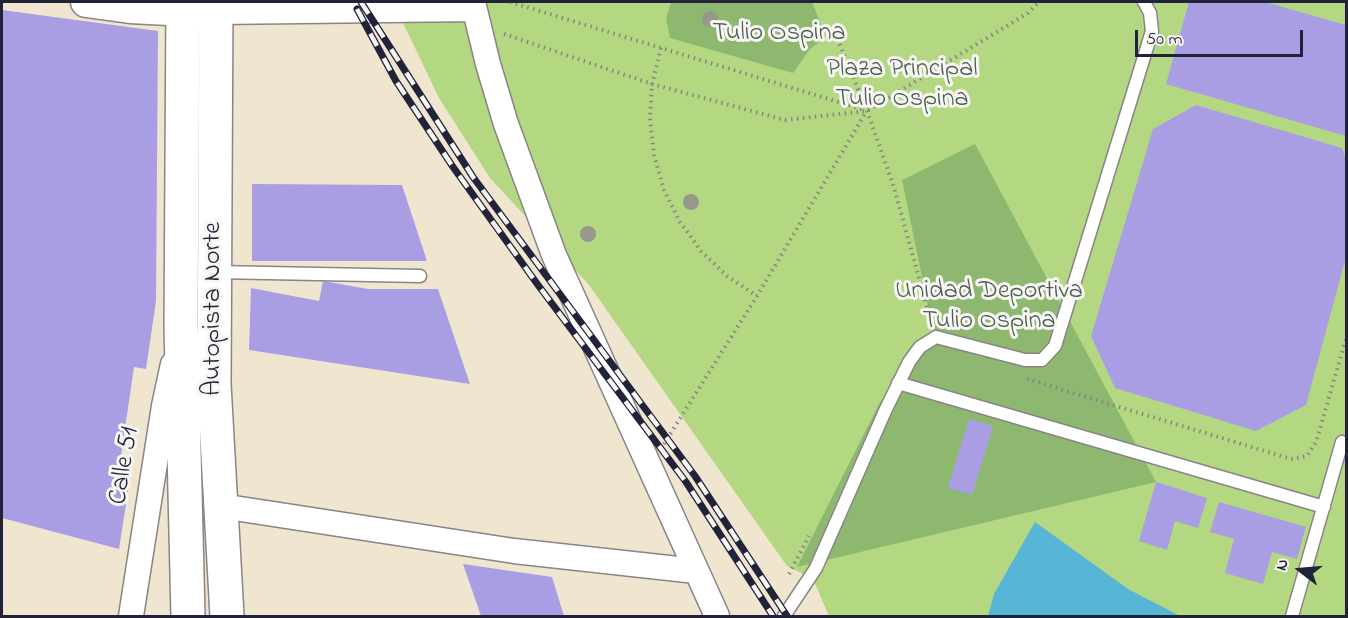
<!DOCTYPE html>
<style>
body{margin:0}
#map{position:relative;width:1348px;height:618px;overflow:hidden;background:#f0e6cf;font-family:"Indie Flower",sans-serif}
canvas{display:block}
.frame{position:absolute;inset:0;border:3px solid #22223b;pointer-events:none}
.north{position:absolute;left:1270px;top:540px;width:60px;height:60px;-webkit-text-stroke:4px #f6f6f2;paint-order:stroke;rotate:286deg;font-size:16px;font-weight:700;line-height:24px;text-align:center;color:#22223b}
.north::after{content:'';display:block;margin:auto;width:21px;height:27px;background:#22223b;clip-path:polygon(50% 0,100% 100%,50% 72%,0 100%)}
.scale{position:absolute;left:1135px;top:30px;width:168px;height:27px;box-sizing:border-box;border:3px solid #22223b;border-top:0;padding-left:8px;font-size:18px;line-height:21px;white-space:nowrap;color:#22223b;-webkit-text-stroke:4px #f6f6f2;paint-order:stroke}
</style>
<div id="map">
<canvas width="1348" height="618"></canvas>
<div class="frame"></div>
<div class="north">N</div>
<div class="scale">50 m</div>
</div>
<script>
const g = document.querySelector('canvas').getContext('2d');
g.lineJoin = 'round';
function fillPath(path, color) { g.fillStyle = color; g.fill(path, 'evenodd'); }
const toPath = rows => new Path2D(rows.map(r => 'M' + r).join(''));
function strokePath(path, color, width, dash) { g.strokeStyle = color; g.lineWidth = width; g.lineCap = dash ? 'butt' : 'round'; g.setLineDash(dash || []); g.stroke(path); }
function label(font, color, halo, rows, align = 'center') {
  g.font = font + ' "Indie Flower",sans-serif'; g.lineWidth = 6; g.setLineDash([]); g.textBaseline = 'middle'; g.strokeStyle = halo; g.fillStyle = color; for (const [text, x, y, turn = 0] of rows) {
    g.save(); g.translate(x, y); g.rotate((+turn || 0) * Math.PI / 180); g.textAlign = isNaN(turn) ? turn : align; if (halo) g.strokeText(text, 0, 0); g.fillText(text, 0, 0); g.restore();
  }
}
fillPath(toPath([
 [400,2,1346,2,1346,616,829,616,813,579,787,566,589,285,490,178,439,98,404,25]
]), '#b3d881');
fillPath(toPath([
 [671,2,812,2,826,37,810,49,793,73,670,38,666,19],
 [975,144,1156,482,797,567,880,402,935,340,902,180]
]), '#8eb86f');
fillPath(toPath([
 [1035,522,1128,589,1180,616,988,616,994,594]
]), '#57b5d6');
fillPath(toPath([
 [1189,2,1265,2,1346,25,1346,136,1166,84],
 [2,10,158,31,156,301,146,369,134,367,121,456,133,459,119,549,2,518],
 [1196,105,1342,148,1346,159,1346,257,1306,405,1256,431,1115,388,1091,336,1153,129],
 [252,184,402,185,427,261,252,261],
 [323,281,368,289,438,289,470,384,249,350,251,288,319,301],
 [969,419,993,426,972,495,948,488],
 [1156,482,1207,498,1198,528,1175,521,1167,550,1139,541],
 [1219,502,1306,527,1297,559,1272,552,1263,584,1225,573,1234,539,1210,532],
 [463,564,552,577,564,616,481,616]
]), '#a99ee4');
const service = toPath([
 [216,272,420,276],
 [898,383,1324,507],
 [784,616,816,568,885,411,909,362,920,347,936,337,1025,360,1042,360,1055,346,1152,31,1150,13,1144,2],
 [1292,616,1342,442]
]);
const minor = toPath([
 [473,2,488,64,506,124,554,255,717,616],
 [216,12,474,9],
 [221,506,514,551,696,571],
 [131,616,164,406,173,364]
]);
const tertiary = toPath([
 [86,2,130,8,207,12]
]);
const primary = toPath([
 [183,2,181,326,188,616],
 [216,2,214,384,227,616]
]);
strokePath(service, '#898485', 15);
strokePath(minor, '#898485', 27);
strokePath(tertiary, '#898485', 33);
strokePath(primary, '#898485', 36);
strokePath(toPath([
 [510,2,865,110],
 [835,33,867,111,893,184,931,321],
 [504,34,652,84,785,120,867,111,1028,13,1039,2],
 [661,48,652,84,650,119,654,155,664,190,680,222,701,251,727,276,757,296],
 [1027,379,1291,459,1307,456,1316,442,1346,339],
 [664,444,757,296,866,112],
 [789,574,809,536]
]), '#898485', 4, [1.5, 4.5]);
strokePath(service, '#fff', 12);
strokePath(minor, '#fff', 24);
strokePath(tertiary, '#fff', 30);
strokePath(primary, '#fff', 33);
const rail = toPath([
 [361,2,473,177,695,476,787,616],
 [357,9,396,81,453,167,538,285,686,482,773,616]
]);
strokePath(rail, '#22223b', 7);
strokePath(rail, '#f6f6f2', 4.5, [14]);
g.fillStyle = '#979889';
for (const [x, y] of [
 [710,19],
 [691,202],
 [588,234]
]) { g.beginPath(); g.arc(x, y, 8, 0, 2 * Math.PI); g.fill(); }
label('26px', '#4e5950', '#f6f6f2', [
 ["Tulio Ospina",779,35],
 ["Plaza Principal",902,71],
 ["Tulio Ospina",902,101],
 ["Unidad Deportiva",989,293],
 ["Tulio Ospina",989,323]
]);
label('26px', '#22223b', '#f6f6f2', [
 ["Autopista Norte",215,309,-90],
 ["Calle 51",126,466,-81]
]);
</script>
